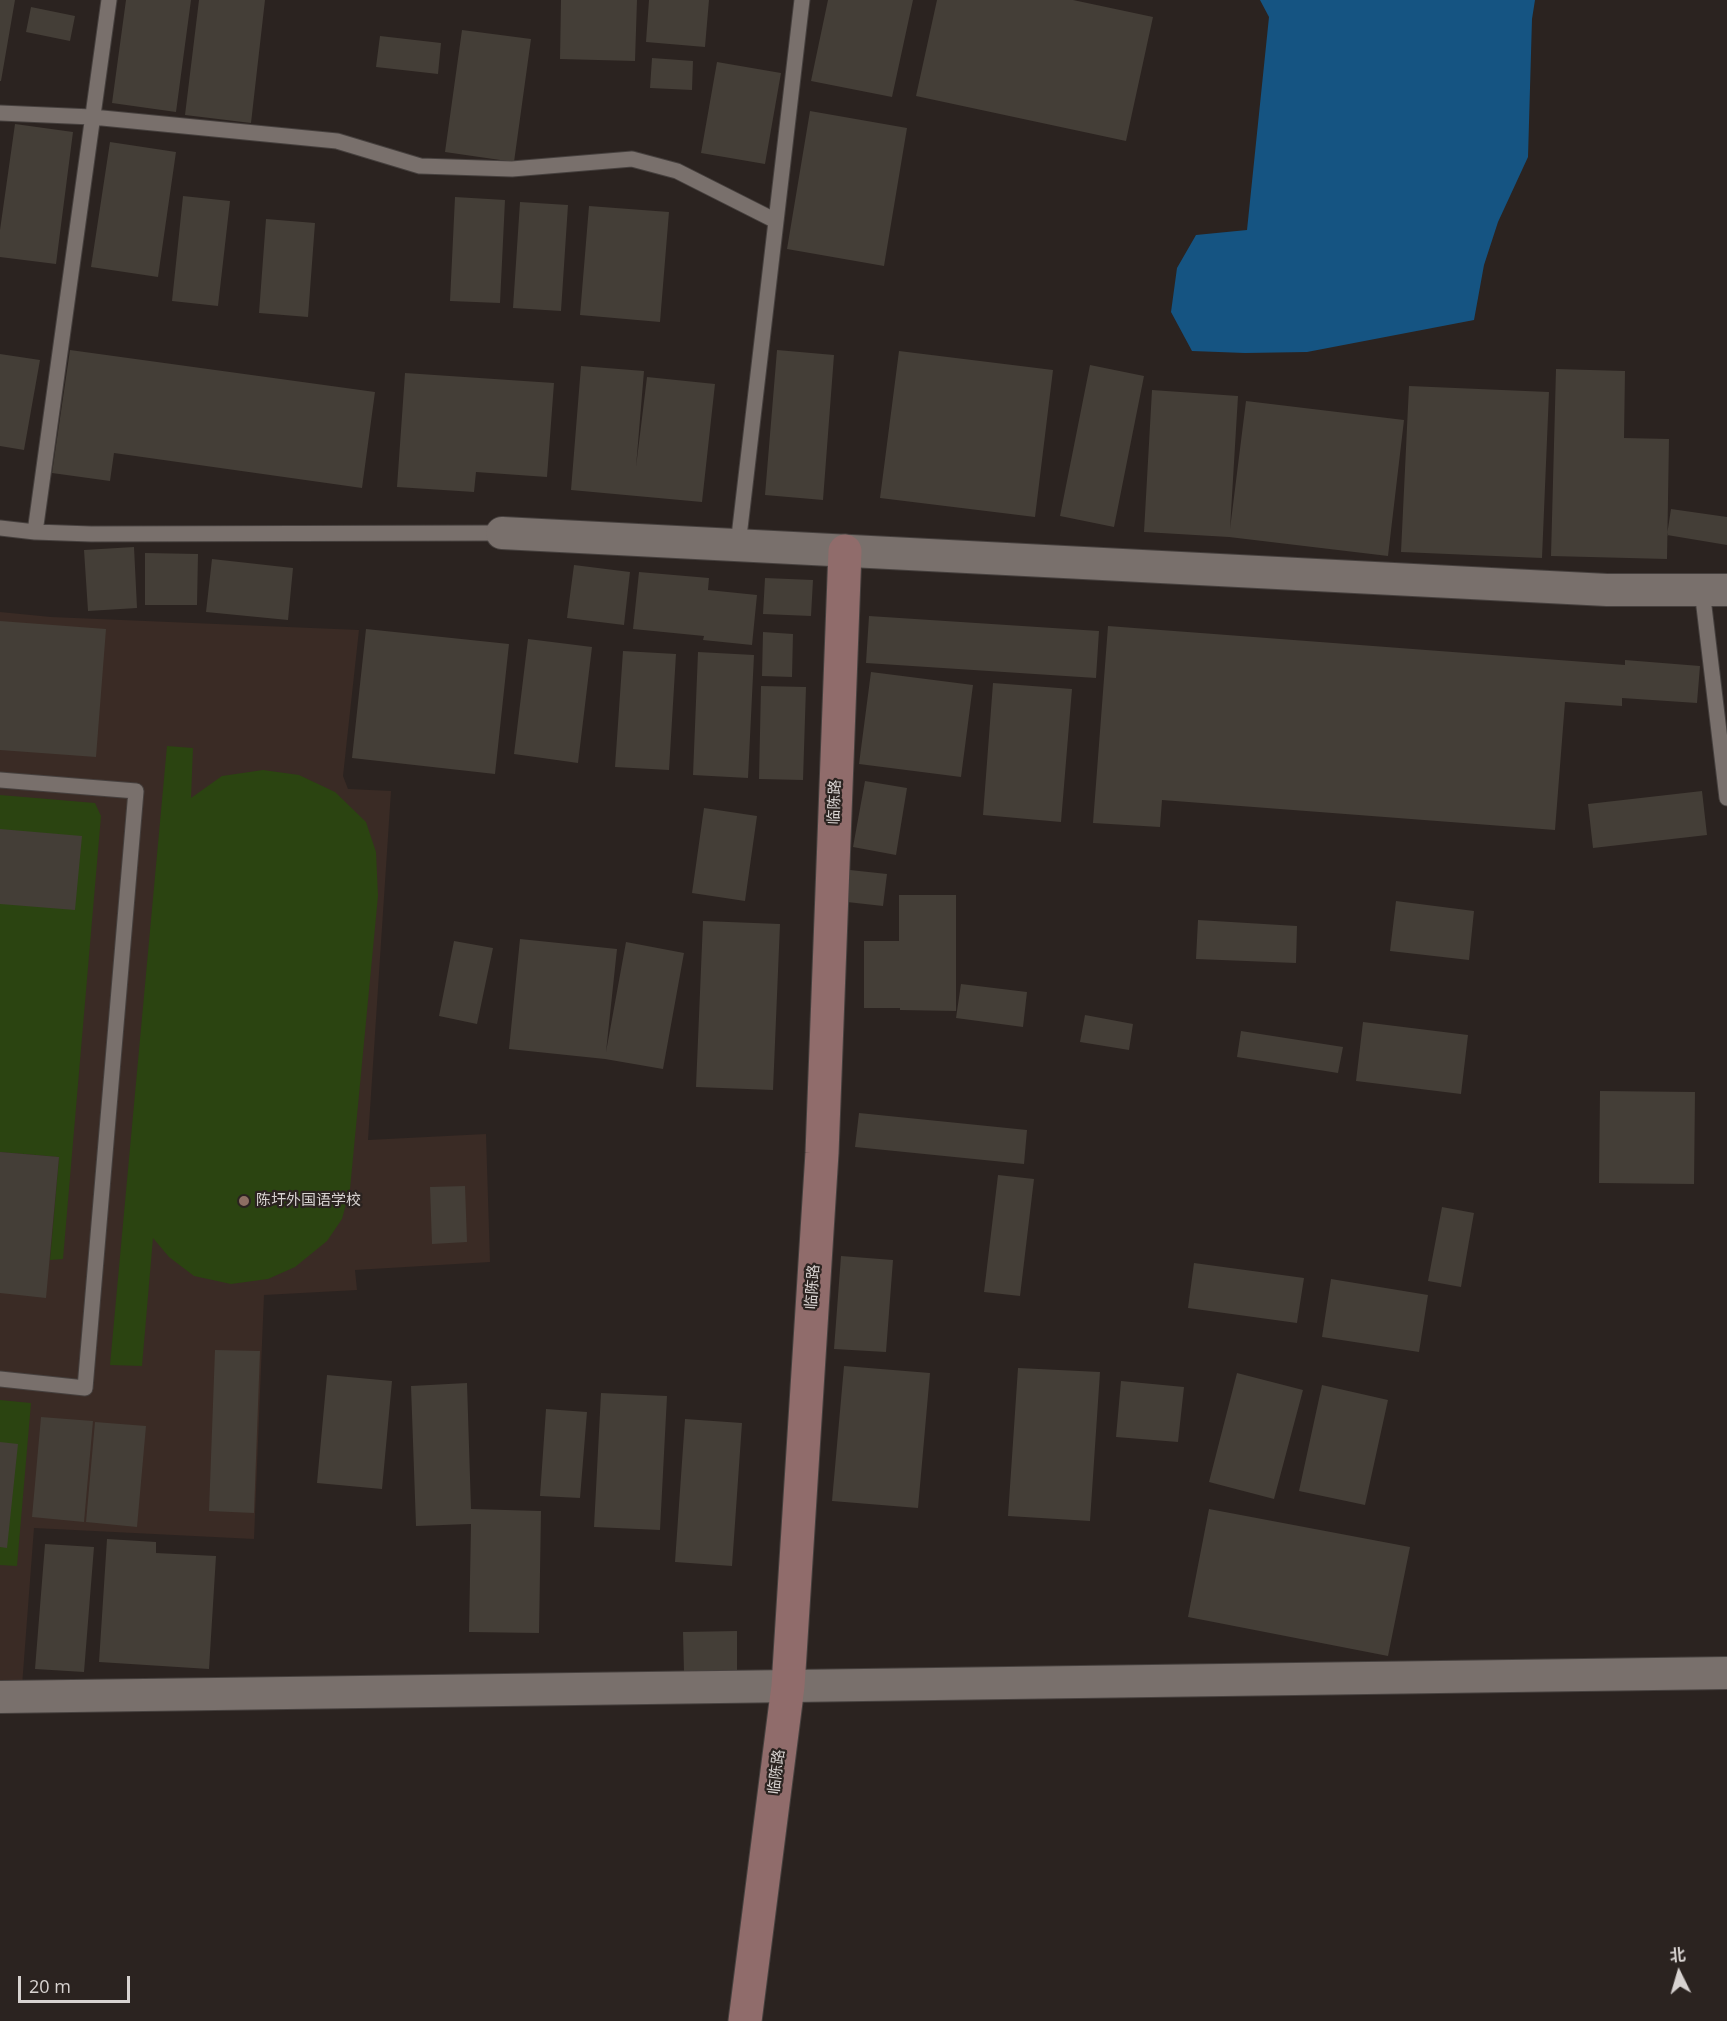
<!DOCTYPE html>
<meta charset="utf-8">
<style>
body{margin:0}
#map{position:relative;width:1727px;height:2021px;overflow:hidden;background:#2b2320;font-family:"Open Sans","Noto Sans SC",sans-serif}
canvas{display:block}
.north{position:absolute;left:1649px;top:1943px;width:60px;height:60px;-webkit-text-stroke:4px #2b2320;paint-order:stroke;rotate:355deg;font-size:16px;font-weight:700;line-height:24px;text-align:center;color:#d8d3d1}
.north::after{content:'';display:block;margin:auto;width:21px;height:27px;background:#d8d3d1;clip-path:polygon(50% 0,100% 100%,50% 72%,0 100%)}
.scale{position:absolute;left:18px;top:1976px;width:112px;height:27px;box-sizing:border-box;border:3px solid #d8d3d1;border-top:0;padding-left:8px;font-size:18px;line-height:21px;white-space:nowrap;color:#d8d3d1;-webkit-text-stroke:4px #2b2320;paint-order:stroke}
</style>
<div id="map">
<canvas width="1727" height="2021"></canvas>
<div class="north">北</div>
<div class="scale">20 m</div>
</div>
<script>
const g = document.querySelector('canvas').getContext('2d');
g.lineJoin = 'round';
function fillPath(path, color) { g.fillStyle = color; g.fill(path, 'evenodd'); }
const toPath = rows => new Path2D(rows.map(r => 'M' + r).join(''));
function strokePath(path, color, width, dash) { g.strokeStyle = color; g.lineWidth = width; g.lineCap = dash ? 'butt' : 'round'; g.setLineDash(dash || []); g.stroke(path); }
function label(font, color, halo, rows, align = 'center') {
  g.font = font + ' "Open Sans","Noto Sans SC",sans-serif'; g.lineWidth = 4.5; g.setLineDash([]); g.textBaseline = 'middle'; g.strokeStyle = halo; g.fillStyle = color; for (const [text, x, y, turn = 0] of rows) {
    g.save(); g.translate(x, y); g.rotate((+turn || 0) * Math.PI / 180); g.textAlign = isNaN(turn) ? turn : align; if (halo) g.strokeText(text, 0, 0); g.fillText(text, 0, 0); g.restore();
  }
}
fillPath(toPath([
 [0,612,51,617,359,630,343,776,348,789,391,791,368,1140,486,1134,490,1262,355,1270,357,1290,264,1295,254,1539,34,1528,22,1686,0,1685]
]), '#3a2b25');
fillPath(toPath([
 [167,746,193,748,191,798,222,776,263,770,299,775,335,792,366,822,376,852,378,896,350,1189,342,1219,327,1241,295,1267,268,1279,231,1284,194,1276,169,1257,153,1238,142,1366,110,1365],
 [0,795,95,803,101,816,63,1259,50,1260,59,1157,0,1152],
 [0,1400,31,1403,17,1566,0,1565]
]), '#2b4411');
fillPath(toPath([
 [1260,0,1535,0,1532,19,1528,157,1498,222,1484,265,1474,320,1307,352,1245,353,1192,351,1171,312,1177,268,1196,235,1247,230,1269,17]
]), '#155482');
fillPath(toPath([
 [0,0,15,0,1,81,0,81],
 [126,0,191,0,176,112,112,103],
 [199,0,265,0,251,123,185,115],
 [561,0,637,0,635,61,560,59],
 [649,0,709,0,705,47,646,42],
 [828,0,913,0,892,97,811,81],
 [937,0,1073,0,1153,17,1126,141,916,96],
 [31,7,75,16,70,41,26,32],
 [462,30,531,39,514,162,445,152],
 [380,36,441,43,438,74,376,67],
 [652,58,693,61,692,90,650,88],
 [717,62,781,73,765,164,701,153],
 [810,111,907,128,884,266,787,249],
 [15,124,73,132,56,264,0,257,0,230],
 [110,142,176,152,158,277,91,267],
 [183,196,230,201,218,306,172,301],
 [455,197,505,200,500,303,450,301],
 [520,202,568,205,561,311,513,308],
 [589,206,669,212,660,322,580,315],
 [266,219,315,223,308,317,259,313],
 [70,350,375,392,362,488,114,453,110,481,52,473],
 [777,350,834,355,823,500,765,495],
 [899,351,1053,370,1035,517,880,498],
 [0,354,40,360,24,450,0,446],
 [1090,365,1144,376,1114,527,1060,516],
 [581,366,644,371,636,467,647,377,715,384,702,502,571,490],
 [1556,369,1625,371,1624,438,1669,439,1667,559,1551,556],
 [405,373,554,383,547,477,476,472,474,492,397,487],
 [1409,386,1549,392,1542,558,1401,552],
 [1152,390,1238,396,1230,529,1246,401,1404,420,1388,556,1229,537,1144,532],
 [1671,509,1727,517,1727,545,1667,535],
 [134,547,137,608,88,611,84,550],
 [145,553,198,554,197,605,145,605],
 [212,559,293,568,288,620,206,612],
 [574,565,630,572,624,625,567,618],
 [639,572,709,578,708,590,757,595,752,645,703,640,704,636,633,629],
 [765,578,813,580,811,616,763,614],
 [869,616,1099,631,1096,678,866,663],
 [0,621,106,629,96,757,0,750],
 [1108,626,1625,665,1625,660,1700,666,1697,703,1622,698,1622,706,1565,702,1555,830,1162,800,1160,827,1093,823],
 [366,629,509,644,495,774,352,758],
 [763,632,793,634,792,677,762,676],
 [528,639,592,647,578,763,514,754],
 [623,651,676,654,669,770,615,767],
 [698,652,754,655,748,778,693,775],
 [871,672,973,685,961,777,859,764],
 [993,683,1072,689,1061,822,983,815],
 [761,686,806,687,803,780,759,779],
 [865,781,907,788,896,855,853,847],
 [1702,791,1707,835,1593,848,1588,804],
 [704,808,757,816,745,901,692,893],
 [0,829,82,836,75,910,0,904],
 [850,870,887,874,883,906,847,902],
 [899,895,956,895,956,1011,900,1010,900,1008,864,1008,864,941,899,941],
 [1396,901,1474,911,1469,960,1390,951],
 [1198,920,1297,926,1296,963,1196,959],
 [703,921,780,924,773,1090,696,1087],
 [520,939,617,949,606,1052,626,942,684,953,663,1069,605,1059,509,1049],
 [454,941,493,948,477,1024,439,1016],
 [961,984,1027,992,1023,1027,956,1018],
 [1085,1015,1133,1024,1129,1050,1080,1042],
 [1363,1022,1468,1035,1461,1094,1356,1081],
 [1241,1031,1343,1047,1338,1073,1237,1057],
 [1600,1091,1695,1092,1694,1184,1599,1183],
 [859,1113,1027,1130,1024,1164,855,1147],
 [0,1152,59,1157,46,1298,0,1293],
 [998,1175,1034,1179,1020,1296,984,1292],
 [465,1186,467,1242,432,1244,430,1187],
 [1442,1207,1474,1213,1461,1287,1428,1281],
 [841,1256,893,1260,886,1352,834,1349],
 [1194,1263,1304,1278,1297,1323,1188,1308],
 [1331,1279,1428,1295,1419,1352,1322,1337],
 [215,1350,260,1351,254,1513,209,1511],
 [844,1366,930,1373,918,1508,832,1501],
 [1018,1368,1100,1372,1090,1521,1008,1516],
 [1237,1373,1303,1390,1274,1499,1209,1482],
 [327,1375,392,1381,382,1489,317,1483],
 [1121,1381,1184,1387,1178,1442,1116,1437],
 [467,1383,471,1509,541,1511,539,1633,469,1632,471,1524,416,1526,411,1386],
 [1322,1385,1388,1400,1365,1505,1299,1491],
 [601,1393,667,1396,660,1530,594,1527],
 [546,1409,587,1412,580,1498,540,1496],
 [41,1417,93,1421,84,1522,32,1517],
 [685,1419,742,1423,732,1566,675,1562],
 [95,1422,146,1426,137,1527,86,1522],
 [0,1442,18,1444,7,1548,0,1547],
 [1209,1509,1410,1547,1388,1656,1188,1617],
 [107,1539,156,1542,156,1553,216,1556,209,1669,99,1662],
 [45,1544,94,1547,84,1672,35,1669],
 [737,1631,737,1671,684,1672,683,1632]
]), '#443e37');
const lane = toPath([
 [0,113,92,117,337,141,420,166,512,169,632,159,677,171,776,221],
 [0,528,35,532,91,534,502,533],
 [35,532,109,0],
 [738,545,802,0],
 [1702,590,1727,798],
 [0,780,136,791,85,1388,0,1379]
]);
const street = toPath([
 [502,533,1607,590,1727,590],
 [0,1697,1727,1673]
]);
const secondary = toPath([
 [745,2021,788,1686,822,1153,845,551]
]);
strokePath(lane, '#46403e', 17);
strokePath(street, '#46403e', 34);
strokePath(secondary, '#46403e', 35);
strokePath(lane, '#79706c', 15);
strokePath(street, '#79706c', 32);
strokePath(secondary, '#906c6b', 33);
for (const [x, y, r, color] of [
 [244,1201,6,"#8d6e63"]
]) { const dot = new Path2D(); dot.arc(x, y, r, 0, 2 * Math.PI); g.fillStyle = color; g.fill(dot); strokePath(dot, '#2b2320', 2); }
label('15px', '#d8d3d1', '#2b2320', [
 ["临陈路",835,802,-88],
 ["临陈路",813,1287,-86],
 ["临陈路",777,1772,-83]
]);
label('15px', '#d8d3d1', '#2b2320', [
 ["陈圩外国语学校",256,1201]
], 'left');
</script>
